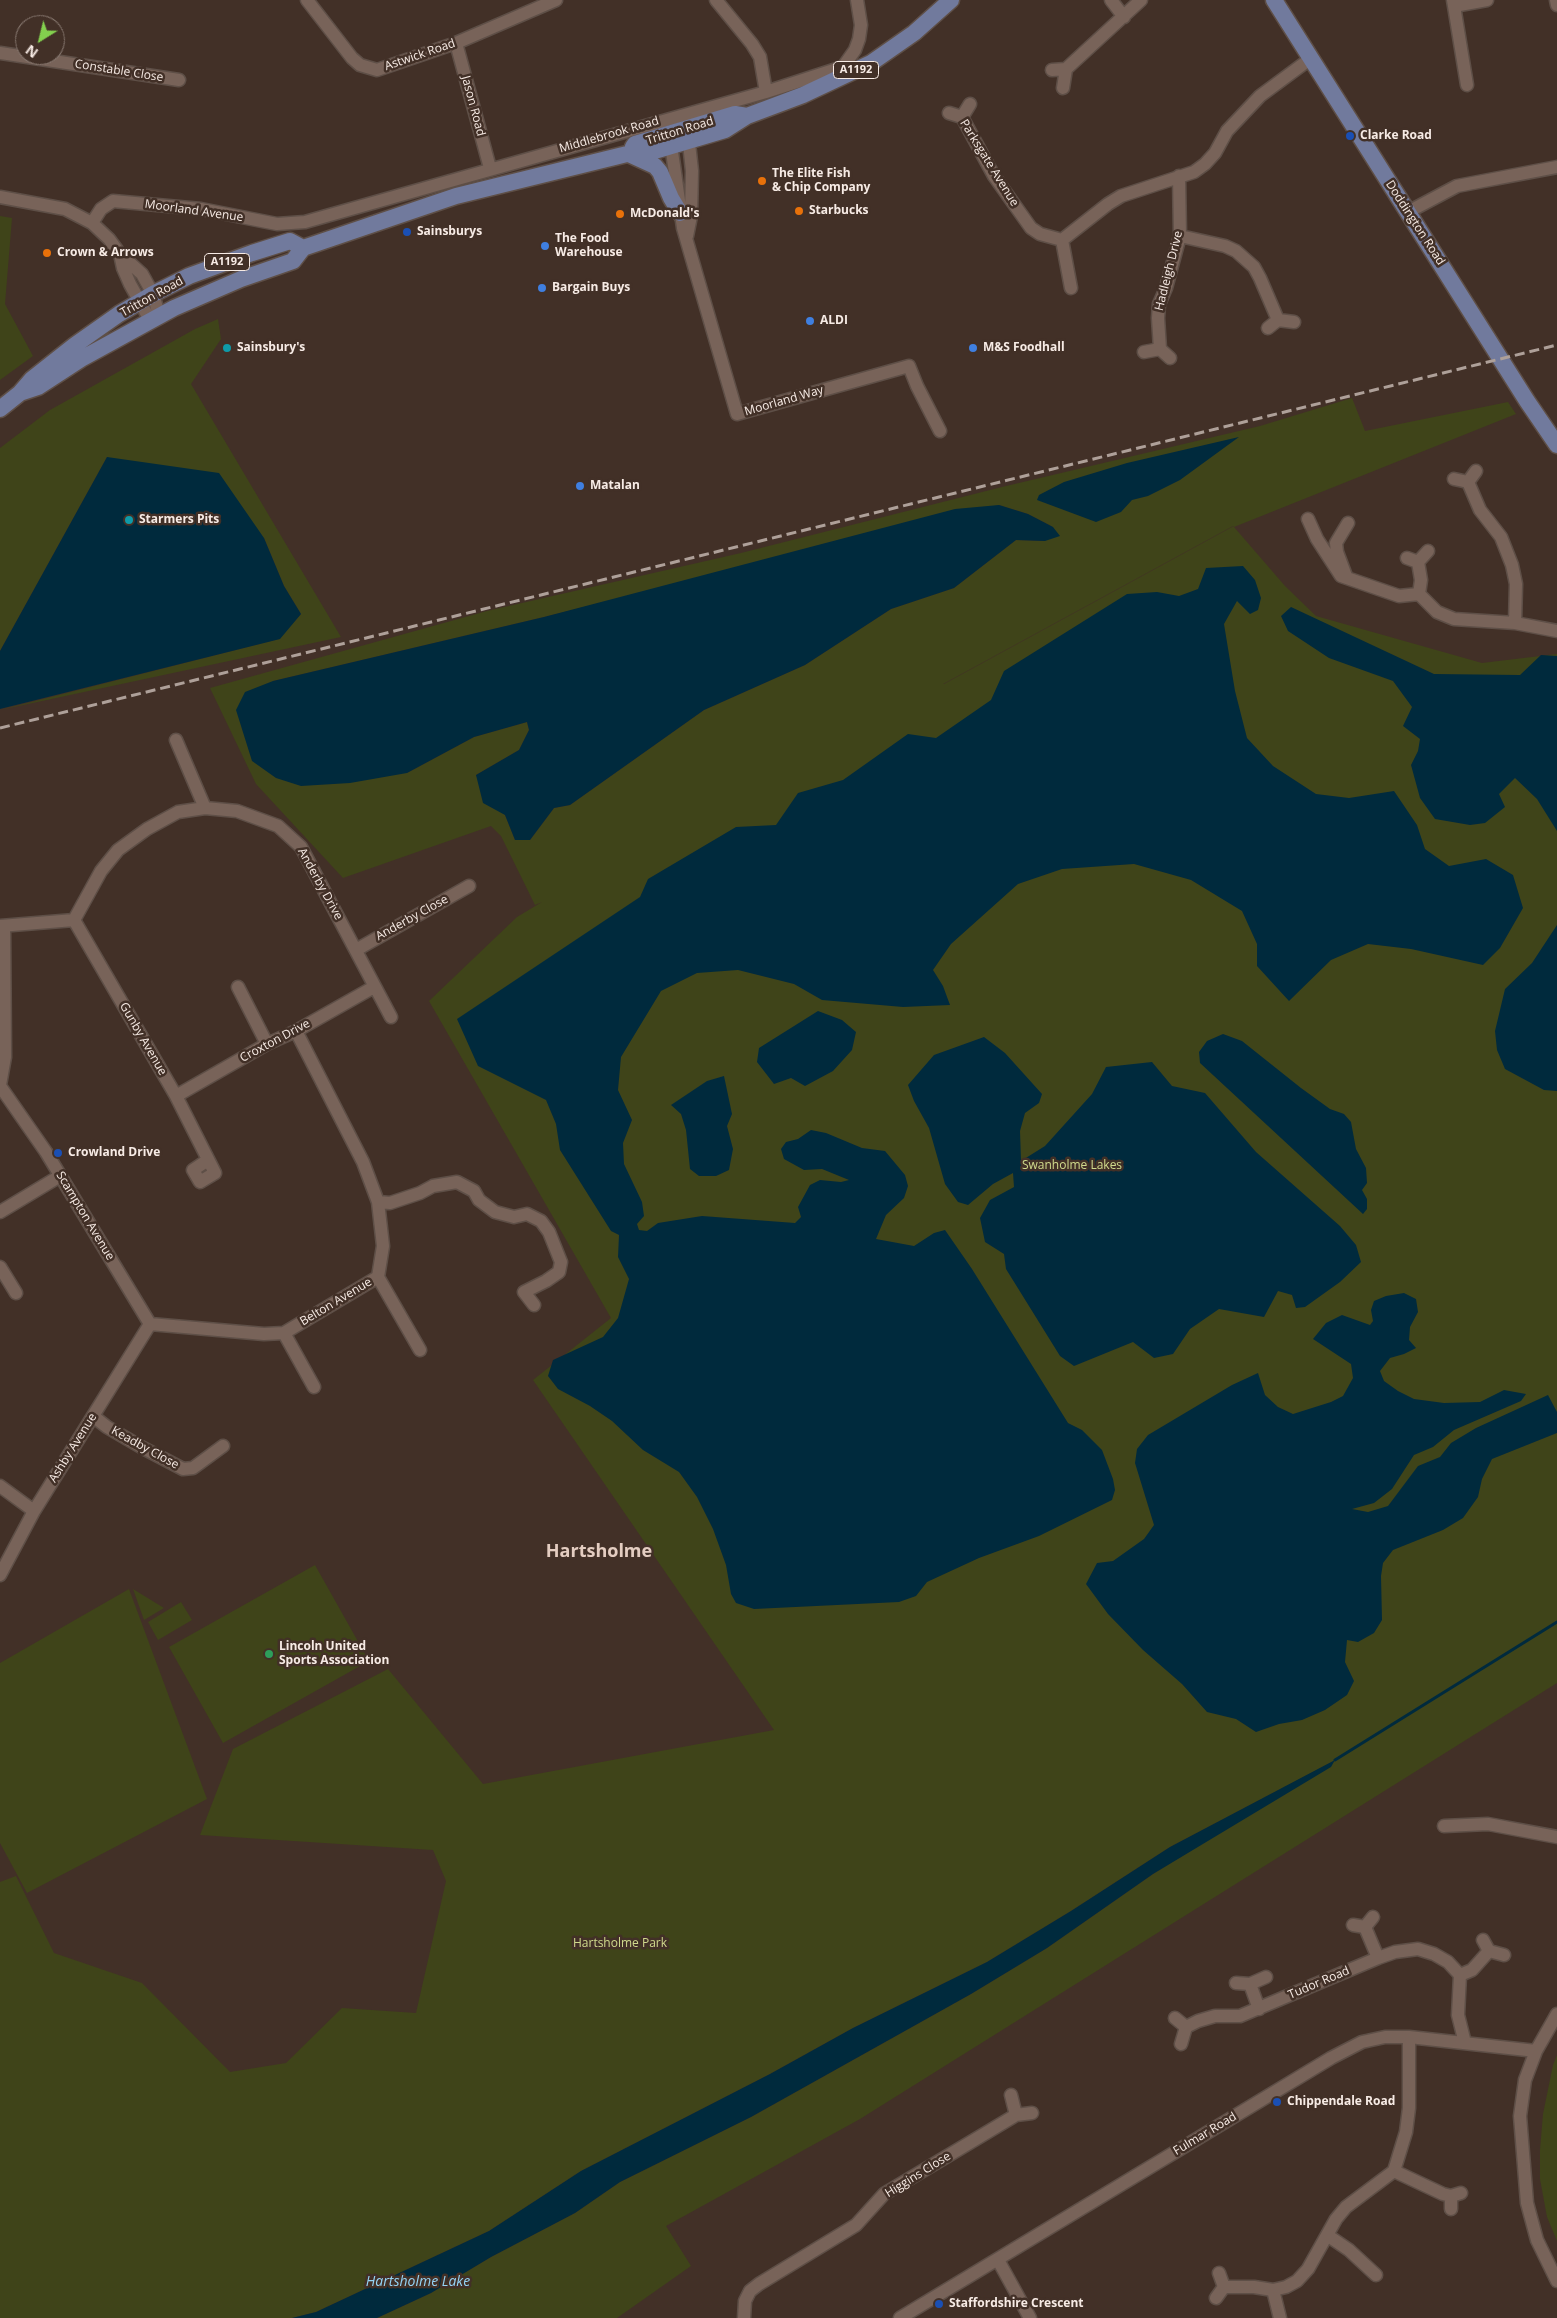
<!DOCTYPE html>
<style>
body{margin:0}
#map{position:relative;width:1557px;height:2318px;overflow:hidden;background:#423027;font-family:"Open Sans",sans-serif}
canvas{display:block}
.north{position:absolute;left:15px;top:15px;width:50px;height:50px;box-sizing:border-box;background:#423027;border:1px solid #8a7b73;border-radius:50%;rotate:216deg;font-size:14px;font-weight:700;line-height:20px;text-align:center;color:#f7ebe5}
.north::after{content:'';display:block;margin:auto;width:18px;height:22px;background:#83d04e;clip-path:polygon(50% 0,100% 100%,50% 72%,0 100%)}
</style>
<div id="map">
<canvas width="1557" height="2318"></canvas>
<div class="north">N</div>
</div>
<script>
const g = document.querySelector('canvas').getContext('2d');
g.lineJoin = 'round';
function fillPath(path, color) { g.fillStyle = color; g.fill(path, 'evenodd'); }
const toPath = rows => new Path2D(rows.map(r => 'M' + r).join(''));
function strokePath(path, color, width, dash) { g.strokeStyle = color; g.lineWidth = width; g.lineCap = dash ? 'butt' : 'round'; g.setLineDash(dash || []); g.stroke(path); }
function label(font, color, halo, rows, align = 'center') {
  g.font = font + ' "Open Sans",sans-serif'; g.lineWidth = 5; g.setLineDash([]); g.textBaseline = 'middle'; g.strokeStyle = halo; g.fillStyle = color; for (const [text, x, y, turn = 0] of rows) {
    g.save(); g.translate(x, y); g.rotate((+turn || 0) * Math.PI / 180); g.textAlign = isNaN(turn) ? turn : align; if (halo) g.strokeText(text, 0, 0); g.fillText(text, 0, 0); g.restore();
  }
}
fillPath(toPath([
 [0,216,12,218,5,304,33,356,0,380],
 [218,319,221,339,191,384,341,637,0,710,279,639,301,614,284,586,264,538,107,457,0,651,0,448,50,410,195,329],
 [1352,398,1365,431,1508,402,1516,414,1234,527,1285,586,1316,616,1482,663,1557,654,1557,1683,860,2119,666,2226,691,2266,617,2318,377,2318,431,2293,491,2257,575,2213,620,2182,751,2117,971,1994,1047,1948,1153,1874,1334,1761,1170,1847,1071,1911,987,1962,853,2028,770,2074,581,2171,489,2231,316,2312,292,2318,0,2318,0,1882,16,1876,54,1953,142,1983,230,2072,286,2063,342,2008,416,2013,446,1881,433,1850,200,1835,233,1749,388,1669,483,1784,774,1730,533,1380,611,1318,429,1001,517,917,542,902,535,905,501,836,491,826,343,878,256,784,210,688,487,611,741,553,1002,487,1260,426],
 [999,505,1028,514,1053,527,1045,541,1016,540,954,588,891,609,805,665,704,710,570,805,554,808,530,840,515,840,505,815,476,775,519,750,529,730,527,722,474,737,407,773,273,681,544,617],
 [1234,526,944,684,943,684,1233,526],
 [315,1565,369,1661,223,1743,169,1647],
 [129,1589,207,1799,27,1893,0,1843,0,1663],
 [133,1589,164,1608,144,1620],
 [181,1602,192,1620,158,1640,148,1622],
 [1557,2055,1557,2241,1547,2217,1540,2179,1540,2150,1543,2114,1553,2065]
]), '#3f4419');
fillPath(toPath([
 [1239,437,1180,480,1148,496,1132,500,1121,512,1096,522,1037,500,1039,495,1064,482,1127,463],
 [107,457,219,473,264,538,284,586,301,614,280,639,0,709,0,651],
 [999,505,1028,514,1053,527,1060,536,1045,541,1016,540,954,588,891,609,805,665,704,710,570,805,554,808,530,840,515,840,505,815,483,803,476,775,519,750,529,730,527,722,474,737,407,773,350,783,301,786,276,778,252,761,236,710,245,692,273,681,544,617,955,509],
 [1243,566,1255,580,1261,598,1258,610,1250,614,1237,601,1224,624,1235,691,1247,738,1273,766,1316,794,1349,798,1394,791,1417,825,1425,849,1449,866,1486,859,1513,875,1523,908,1500,948,1483,965,1411,949,1368,944,1331,960,1289,1001,1257,966,1257,944,1242,911,1191,880,1134,864,1062,869,1018,884,951,944,933,970,943,986,950,1005,903,1007,822,1000,794,984,738,970,697,973,661,991,621,1057,618,1090,632,1120,623,1143,624,1164,642,1202,644,1216,637,1224,639,1230,647,1231,658,1223,702,1216,795,1223,801,1217,798,1207,810,1185,820,1180,841,1182,849,1180,822,1169,804,1170,784,1159,781,1149,786,1142,798,1139,811,1130,826,1133,862,1148,885,1151,905,1175,908,1186,904,1198,886,1215,876,1239,914,1246,934,1233,945,1230,972,1269,1068,1423,1082,1430,1102,1450,1113,1479,1115,1490,1112,1500,1039,1536,979,1558,927,1582,916,1596,899,1602,754,1609,736,1603,731,1594,726,1565,713,1529,697,1497,679,1472,643,1450,612,1421,590,1406,558,1389,548,1376,553,1360,603,1337,618,1318,629,1279,618,1257,619,1235,611,1231,560,1150,556,1124,546,1100,478,1066,457,1019,640,897,648,879,736,827,776,825,798,793,843,780,908,734,936,738,991,700,1004,671,1127,594,1157,592,1179,596,1198,589,1206,568],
 [1291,607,1434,674,1520,675,1541,655,1557,656,1557,831,1537,799,1515,778,1499,794,1505,807,1485,823,1470,825,1435,819,1420,798,1411,765,1418,751,1420,739,1403,726,1412,707,1393,681,1329,658,1288,631,1281,616],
 [1557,925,1557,1091,1544,1090,1505,1069,1497,1050,1495,1031,1505,989,1532,963],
 [818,1011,842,1020,856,1032,852,1050,833,1071,805,1086,791,1078,774,1084,757,1062,759,1048],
 [1223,1034,1242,1041,1301,1088,1330,1109,1344,1114,1351,1122,1356,1149,1366,1168,1367,1183,1362,1190,1367,1199,1367,1209,1363,1214,1200,1063,1199,1052,1207,1041],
 [984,1037,1005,1053,1042,1094,1039,1103,1025,1113,1020,1131,1021,1161,1045,1146,1092,1094,1106,1067,1152,1062,1172,1086,1205,1093,1256,1152,1340,1226,1356,1245,1361,1262,1340,1282,1305,1307,1296,1308,1292,1295,1278,1291,1264,1317,1219,1309,1190,1329,1173,1354,1154,1358,1133,1342,1074,1366,1060,1356,1006,1269,1004,1254,985,1242,980,1218,990,1200,1014,1187,1013,1173,993,1184,968,1205,958,1202,945,1184,929,1128,914,1101,908,1085,934,1055],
 [724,1076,732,1114,727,1126,733,1149,729,1170,716,1176,699,1176,690,1169,686,1130,681,1114,671,1105,707,1081],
 [1404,1293,1416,1299,1418,1312,1410,1327,1409,1340,1416,1348,1404,1354,1390,1358,1380,1371,1384,1381,1398,1391,1414,1399,1444,1403,1480,1402,1504,1390,1526,1394,1521,1401,1454,1430,1433,1447,1414,1455,1392,1489,1374,1503,1352,1509,1368,1512,1388,1506,1418,1466,1440,1457,1451,1443,1476,1428,1548,1395,1557,1412,1557,1433,1492,1459,1482,1479,1478,1497,1463,1518,1443,1530,1393,1550,1383,1563,1381,1576,1382,1620,1374,1633,1358,1642,1347,1640,1345,1662,1354,1681,1347,1695,1325,1710,1302,1720,1279,1724,1256,1732,1236,1719,1207,1712,1182,1684,1143,1650,1108,1614,1086,1584,1097,1563,1113,1561,1144,1539,1154,1525,1135,1463,1137,1449,1148,1435,1232,1385,1258,1373,1265,1395,1278,1407,1293,1414,1331,1402,1343,1396,1353,1378,1351,1364,1313,1339,1326,1323,1342,1315,1370,1325,1373,1321,1371,1310,1374,1301,1386,1296],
 [1335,1760,1331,1767,1153,1874,1047,1948,971,1994,751,2117,620,2182,575,2213,491,2257,431,2293,377,2318,292,2318,316,2312,489,2231,581,2171,770,2074,853,2028,987,1962,1071,1911,1170,1847]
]), '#002a3d');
strokePath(toPath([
 [1335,1760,1557,1622]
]), '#002a3d', 3);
const minor = toPath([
 [307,0,352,58,360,65,377,70,456,43,556,0],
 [716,0,752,44,760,57,766,92],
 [1111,0,1124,17],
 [1453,0,1454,6,1487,0],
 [1556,0,1557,5],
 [1454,6,1467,85],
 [456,43,490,168],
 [0,53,179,80],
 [1052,70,1066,69,1141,0],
 [1063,88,1066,69],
 [949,113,962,117,994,176,1031,228,1040,234,1062,240,1108,204,1121,196,1194,172,1205,164,1215,153,1227,131,1260,96,1310,59],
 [962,117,970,104],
 [670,138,683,228,737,414,909,366,917,386,940,431],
 [0,197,65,209,92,223,109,239,120,254,142,274,153,294,159,315],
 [1408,212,1457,186,1557,167],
 [92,223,101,209,113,201,201,209,277,224,305,222,766,92,843,67,855,50,859,39,861,25,857,0],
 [687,236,691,216,692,171,688,134],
 [1180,236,1225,246,1236,251,1254,267,1260,278,1278,320,1268,328],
 [1062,240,1071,288],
 [120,254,123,268,130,284,150,320],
 [1278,320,1294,322],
 [1160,349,1170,358],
 [1144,352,1160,349,1158,318,1159,304,1166,288,1180,236,1179,176],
 [1454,479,1468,482,1476,471],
 [1468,482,1480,510,1501,537,1512,565,1516,584,1515,623],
 [1308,519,1317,539,1341,576,1399,596,1419,594,1437,612,1454,619,1515,623,1557,631],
 [1407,558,1418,562,1428,551],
 [1418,562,1421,580,1419,594],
 [1346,576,1337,552,1336,543,1348,523],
 [176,740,205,808],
 [74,920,101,871,118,850,147,829,178,812,205,808,237,811,278,826,301,847,391,1017],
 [74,920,176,1096,215,1173,200,1182,193,1170,208,1160],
 [0,926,74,920],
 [356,950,469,886],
 [238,987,267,1044],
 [0,1085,5,1057,4,926],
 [0,1086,46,1152,150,1324],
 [176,1096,267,1044,296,1031,374,987],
 [378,1202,390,1203,420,1193,433,1186,457,1182,474,1191,479,1200,495,1212,514,1217,527,1214,541,1221,549,1232,561,1262,559,1272,546,1281,524,1292,534,1305],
 [0,1212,60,1176],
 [0,1267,16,1293],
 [378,1277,420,1350],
 [150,1324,264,1334,284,1333,378,1277,383,1246,378,1202,363,1162,296,1031],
 [284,1333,314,1387],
 [93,1416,107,1427,143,1448,183,1469,193,1468,223,1446],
 [0,1486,34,1511],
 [0,1575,34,1511,150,1324],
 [1444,1826,1488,1824,1557,1837],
 [1353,1925,1365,1927,1373,1917],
 [1365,1927,1378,1958],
 [1483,1940,1489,1951,1504,1955],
 [1460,1975,1472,1970,1489,1951],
 [1236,1983,1250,1984,1266,1977],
 [1250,1984,1259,2009],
 [1557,2014,1536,2051,1525,2080,1520,2116,1527,2203,1537,2240,1557,2281],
 [1175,2018,1186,2027],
 [1181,2044,1186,2027,1198,2021,1215,2016,1240,2016,1378,1958,1395,1952,1418,1949,1434,1954,1448,1962,1460,1975,1458,2015,1465,2043],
 [1011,2095,1016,2115],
 [1394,2171,1443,2194,1451,2196,1461,2193],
 [1451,2196,1451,2209],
 [1327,2235,1349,2250,1376,2275],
 [998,2260,1030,2318],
 [1224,2287,1254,2287,1273,2290,1286,2287,1297,2281,1308,2269,1336,2219,1346,2207,1394,2171,1406,2132,1409,2108,1409,2037],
 [1273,2290,1280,2318],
 [1216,2298,1224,2287,1219,2273],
 [744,2318,745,2301,750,2291,759,2284,856,2225,884,2194,1016,2115,1032,2113],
 [900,2318,1331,2058,1362,2042,1385,2037,1409,2037,1536,2051]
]);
const major = toPath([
 [1274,0,1527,401,1557,445],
 [633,147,635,144,735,114,747,116],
 [631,155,655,166,660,172,671,198,680,213],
 [20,393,38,387,81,359,174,308,241,279,293,261,303,248,456,196,627,154,651,152,725,130,747,116,803,95,871,63,914,33,951,0],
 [0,409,20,393,32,379,75,345,119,314,153,294,189,276,252,253,290,241,303,248]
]);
strokePath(minor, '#5e4f47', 15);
strokePath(major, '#5e4f47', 19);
strokePath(minor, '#786359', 12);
strokePath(major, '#717a9d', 16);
strokePath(toPath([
 [0,728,1557,345]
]), '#aea099', 3, [10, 5]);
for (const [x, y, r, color] of [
 [1350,136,5,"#1a4fb4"],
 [762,181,5,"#e8710a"],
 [799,211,5,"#e8710a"],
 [620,214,5,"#e8710a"],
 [407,232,5,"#1a4fb4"],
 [545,246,5,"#3f7fe0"],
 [47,253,5,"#e8710a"],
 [542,288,5,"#3f7fe0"],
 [810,321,5,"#3f7fe0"],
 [227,348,5,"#0f9aa8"],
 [973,348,5,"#3f7fe0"],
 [580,486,5,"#3f7fe0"],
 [129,520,5,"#0f9aa8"],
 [58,1153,5,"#1a4fb4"],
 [269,1654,5,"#2e9e5b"],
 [1277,2102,5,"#1a4fb4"],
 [939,2304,5,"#1a4fb4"]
]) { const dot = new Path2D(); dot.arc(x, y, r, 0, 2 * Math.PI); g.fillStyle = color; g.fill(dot); strokePath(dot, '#423027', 2); }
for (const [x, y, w] of [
 [856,70,45],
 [227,262,45]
]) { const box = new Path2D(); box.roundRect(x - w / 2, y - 8.5, w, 17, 4); g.fillStyle = '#423027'; g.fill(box); strokePath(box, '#f7ebe5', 1); }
label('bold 11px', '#f7ebe5', null, [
 ["A1192",856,70],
 ["A1192",227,262]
]);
label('12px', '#f7ebe5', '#423027', [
 ["Astwick Road",420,55,-19],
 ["Constable Close",119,71,9],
 ["Jason Road",473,106,75],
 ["Tritton Road",680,131,-17],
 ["Middlebrook Road",609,135,-16],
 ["Parksgate Avenue",989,163,58],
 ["Moorland Avenue",194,211,8],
 ["Doddington Road",1415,223,57],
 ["Hadleigh Drive",1169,271,-76],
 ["Tritton Road",152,297,-29],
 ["Moorland Way",784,401,-16],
 ["Anderby Drive",320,884,61],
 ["Anderby Close",412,918,-29],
 ["Gunby Avenue",143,1039,60],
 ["Croxton Drive",275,1041,-28],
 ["Scampton Avenue",85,1216,59],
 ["Belton Avenue",336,1302,-31],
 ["Ashby Avenue",73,1448,-58],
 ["Keadby Close",145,1448,29],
 ["Tudor Road",1319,1983,-23],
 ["Fulmar Road",1205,2134,-31],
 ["Higgins Close",918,2175,-32]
]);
label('bold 12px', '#f7ebe5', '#423027', [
 ["Clarke Road",1360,136],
 ["The Elite Fish",772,174],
 ["& Chip Company",772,188],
 ["Starbucks",809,211],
 ["McDonald's",630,214],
 ["Sainsburys",417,232],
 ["The Food",555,239],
 ["Warehouse",555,253],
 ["Crown & Arrows",57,253],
 ["Bargain Buys",552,288],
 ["ALDI",820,321],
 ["Sainsbury's",237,348],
 ["M&S Foodhall",983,348],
 ["Matalan",590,486],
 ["Starmers Pits",139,520],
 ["Crowland Drive",68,1153],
 ["Lincoln United",279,1647],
 ["Sports Association",279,1661],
 ["Chippendale Road",1287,2102],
 ["Staffordshire Crescent",949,2304]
], 'left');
label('12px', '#d0da8d', '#423027', [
 ["Swanholme Lakes",1072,1166],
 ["Hartsholme Park",620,1944]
]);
label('italic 14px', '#95d4f6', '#423027', [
 ["Hartsholme Lake",418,2282]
]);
label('bold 18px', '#e4cdc1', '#423027', [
 ["Hartsholme",599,1552]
]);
</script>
